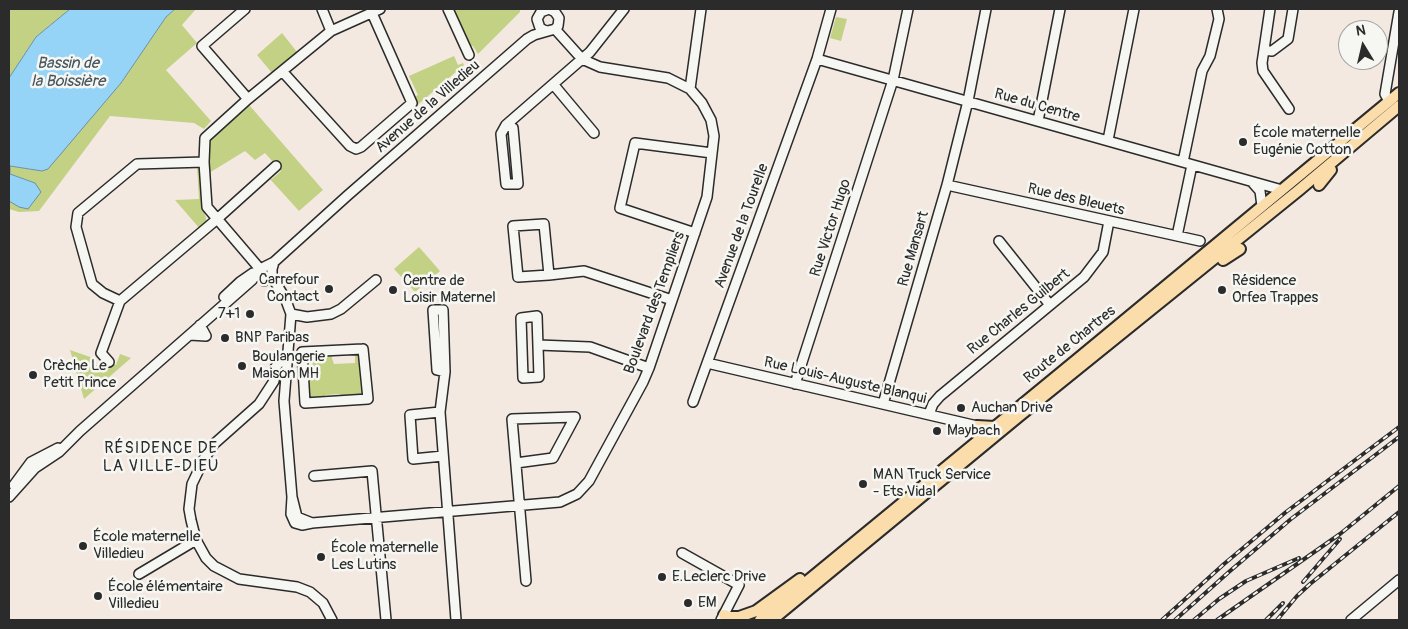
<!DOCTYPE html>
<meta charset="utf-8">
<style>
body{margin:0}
#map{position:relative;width:1408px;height:629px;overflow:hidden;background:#f3e9e1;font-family:Pangolin,sans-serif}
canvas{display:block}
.frame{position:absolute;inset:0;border:10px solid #2b2b2b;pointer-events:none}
.north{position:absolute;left:1338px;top:20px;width:50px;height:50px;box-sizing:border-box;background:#f6f6f2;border:1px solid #a5a5a2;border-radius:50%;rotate:351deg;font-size:14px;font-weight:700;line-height:20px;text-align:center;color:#2b2b2b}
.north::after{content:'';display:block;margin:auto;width:18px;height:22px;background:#2b2b2b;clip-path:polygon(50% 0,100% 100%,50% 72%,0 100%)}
</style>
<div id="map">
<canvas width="1408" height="629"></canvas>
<div class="frame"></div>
<div class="north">N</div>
</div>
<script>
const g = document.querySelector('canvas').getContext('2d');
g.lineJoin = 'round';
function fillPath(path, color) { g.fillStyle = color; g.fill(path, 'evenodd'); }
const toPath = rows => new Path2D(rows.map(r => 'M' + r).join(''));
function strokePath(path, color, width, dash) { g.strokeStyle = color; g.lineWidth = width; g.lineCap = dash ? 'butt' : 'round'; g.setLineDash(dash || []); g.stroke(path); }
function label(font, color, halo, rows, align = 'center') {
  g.font = font + ' Pangolin,sans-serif'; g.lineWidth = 5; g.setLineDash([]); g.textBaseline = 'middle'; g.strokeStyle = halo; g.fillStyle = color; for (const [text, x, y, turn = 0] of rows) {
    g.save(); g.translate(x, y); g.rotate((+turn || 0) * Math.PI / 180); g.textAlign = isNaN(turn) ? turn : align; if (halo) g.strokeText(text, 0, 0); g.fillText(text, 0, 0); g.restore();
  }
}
fillPath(toPath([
 [9,9,70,9,36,37,9,78],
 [175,9,196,9,182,25,197,43,166,70,211,121,204,129,194,123,110,116,39,211,19,212,9,209,9,201,19,207,35,183,10,174,10,166,41,171,121,83,166,17],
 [453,9,520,9,520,12,478,54,473,46,470,46,456,22,459,20],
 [836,17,847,19,841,41,830,38],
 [282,33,297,52,272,73,257,55],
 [454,56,458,65,463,63,464,65,414,108,412,98,418,95,409,76],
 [247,104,250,106,323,190,299,211,269,178,272,179,281,171,265,153,255,160,245,151,209,173,207,149,209,138],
 [197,166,201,171,202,203,207,222,200,229,175,200,199,199],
 [419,247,440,271,415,292,394,269],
 [70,350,96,359,94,364,108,369,110,363,116,365,120,354,131,358,84,399],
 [355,353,359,354,363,393,362,396,340,400,340,394,325,395,325,400,308,400,306,368,313,368,312,360,307,361,310,356,331,355,334,364,355,363]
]), '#c3d185');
const water = toPath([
 [70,9,175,9,166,17,121,83,48,169,42,171,10,166,10,174,35,183,41,192,28,209,19,207,9,201,9,78,36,37,70,9]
]);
fillPath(water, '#96d4f7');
strokePath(water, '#6b90a5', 1);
const minor = toPath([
 [245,9,202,46,248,99],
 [322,9,331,31],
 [448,9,469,55],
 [1270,9,1262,63,1263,71,1289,109],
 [1264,50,1272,51,1288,39,1293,9],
 [817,59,1282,190],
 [282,71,350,146,356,149,361,147,412,103,372,13],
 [553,84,594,133],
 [690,89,701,9],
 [1389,101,1385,94,1399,12],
 [1038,121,1060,9],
 [506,125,513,128,518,184,506,184,501,134,506,125,590,52,624,9],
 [1108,140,1134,9],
 [204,162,137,164,78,213,76,227,92,284,103,293,120,301,216,220,276,166],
 [1183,162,1202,71,1210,56,1219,19,1217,9],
 [1252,182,1260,191,1262,206],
 [947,185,1200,241],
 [695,233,620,208,635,143,712,153],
 [1177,236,1192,165],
 [999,241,1050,305],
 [274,262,272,269,272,277,285,298,291,314,284,401,292,497,297,517,312,523,302,525,295,523,291,514,292,497],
 [549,275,544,224,513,226,518,277,549,275,584,271,672,300],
 [264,281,260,269,207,207,204,162,205,138,248,99,331,31,380,9],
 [224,297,240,282,253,273],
 [291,314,307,317,331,314,341,309,376,280],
 [537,316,539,377,523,378,521,318,537,316],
 [190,335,206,336,200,325],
 [538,345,590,347,649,368],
 [363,349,368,399,305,403,302,352,363,349],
 [287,355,282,359,275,368,274,381,259,404,214,444,204,459,192,484,189,509,191,520,196,540,206,558,214,566,239,579,297,587,310,592,323,603,332,620],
 [109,362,101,353,120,301],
 [707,363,977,426],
 [445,372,437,370,433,310,443,310,445,372,440,412,456,620],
 [795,384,893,80,908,9],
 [693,402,817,59,831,9],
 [883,404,947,185,968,101,986,9],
 [440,412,410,415,413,459,443,456],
 [929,414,933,404,940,396,1084,277,1103,252,1109,221],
 [516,463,553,458,575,417,512,419,526,581],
 [314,476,372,471,386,620],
 [14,485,31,462,58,448],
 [9,497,35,468,59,452,80,431,252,280,260,269,274,262,347,196,527,39,534,35,555,29,558,26,559,18,555,12,549,9,541,12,537,19,540,28,546,31],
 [312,523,560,502,577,494,589,481,643,382,649,368,707,197,714,136,711,120,702,103,690,89,668,78,600,67,582,59,555,29],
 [682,553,739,585,721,620],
 [139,574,196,540],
 [1351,620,1399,580]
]);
const major = toPath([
 [1319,185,1331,170],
 [1223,260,1240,249],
 [979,439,977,426,995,427],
 [724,615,729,617,739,617,756,611,800,579],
 [760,620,1080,357,1399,93],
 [772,620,1018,417,1299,190,1399,106]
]);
strokePath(minor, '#2b2b2b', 12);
strokePath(major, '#2b2b2b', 14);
strokePath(minor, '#f6f6f2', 9);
strokePath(major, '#fbddab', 10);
const rail = toPath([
 [1303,582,1340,539],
 [1162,620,1224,564,1286,512,1399,427],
 [1175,620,1230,571,1291,519,1399,437],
 [1194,620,1219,599,1246,581,1299,558],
 [1217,620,1340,534,1399,486],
 [1266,620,1283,603],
 [1277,620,1297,596,1310,584,1399,512]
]);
strokePath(rail, '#2b2b2b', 4);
strokePath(rail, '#f6f6f2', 2, [5.5]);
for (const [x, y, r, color] of [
 [1243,142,5,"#2b2b2b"],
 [329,289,5,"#2b2b2b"],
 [393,290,5,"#2b2b2b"],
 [1222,290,5,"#2b2b2b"],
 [250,314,5,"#2b2b2b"],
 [225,338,5,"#2b2b2b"],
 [242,366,5,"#2b2b2b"],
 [33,375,5,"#2b2b2b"],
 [961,408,5,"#2b2b2b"],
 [937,431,5,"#2b2b2b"],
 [863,484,5,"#2b2b2b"],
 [83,546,5,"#2b2b2b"],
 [321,557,5,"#2b2b2b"],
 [662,577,5,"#2b2b2b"],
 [98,596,5,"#2b2b2b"],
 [688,603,5,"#2b2b2b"]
]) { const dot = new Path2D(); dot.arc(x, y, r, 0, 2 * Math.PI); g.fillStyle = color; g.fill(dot); strokePath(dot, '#f6f6f2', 2); }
label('15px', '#2b2b2b', '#f6f6f2', [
 ["Rue du Centre",1037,106,16],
 ["Avenue de la Villedieu",428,107,-41],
 ["Rue des Bleuets",1076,200,13],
 ["Avenue de la Tourelle",742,226,-70],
 ["Rue Victor Hugo",831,228,-72],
 ["Rue Mansart",914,249,-74],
 ["Boulevard des Templiers",655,303,-70],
 ["Rue Charles Guilbert",1019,312,-39],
 ["Route de Chartres",1070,345,-39],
 ["Rue Louis-Auguste Blanqui",845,381,13]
]);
label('15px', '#2b2b2b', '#f6f6f2', [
 ["École maternelle",1253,133],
 ["Eugénie Cotton",1253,150],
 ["Carrefour",319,280,"right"],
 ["Contact",319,297,"right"],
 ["Centre de",403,281],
 ["Loisir Maternel",403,298],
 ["Résidence",1232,281],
 ["Orfea Trappes",1232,298],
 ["7+1",240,314,"right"],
 ["BNP Paribas",235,338],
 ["Boulangerie",252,357],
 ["Maison MH",252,374],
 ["Crèche Le",43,366],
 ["Petit Prince",43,383],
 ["Auchan Drive",971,408],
 ["Maybach",947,431],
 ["MAN Truck Service",873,475],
 ["- Ets Vidal",873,492],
 ["École maternelle",93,537],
 ["Villedieu",93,554],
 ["École maternelle",331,548],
 ["Les Lutins",331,565],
 ["E.Leclerc Drive",672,577],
 ["École élémentaire",108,587],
 ["Villedieu",108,604],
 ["EM",698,603]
], 'left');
label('italic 16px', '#46555e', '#f6f6f2', [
 ["Bassin de",68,64],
 ["la Boissière",68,82]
]);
g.letterSpacing = '1px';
label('16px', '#2b2b2b', '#f6f6f2', [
 ["RÉSIDENCE DE",161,449],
 ["LA VILLE-DIEU",161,467]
]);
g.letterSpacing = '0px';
</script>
